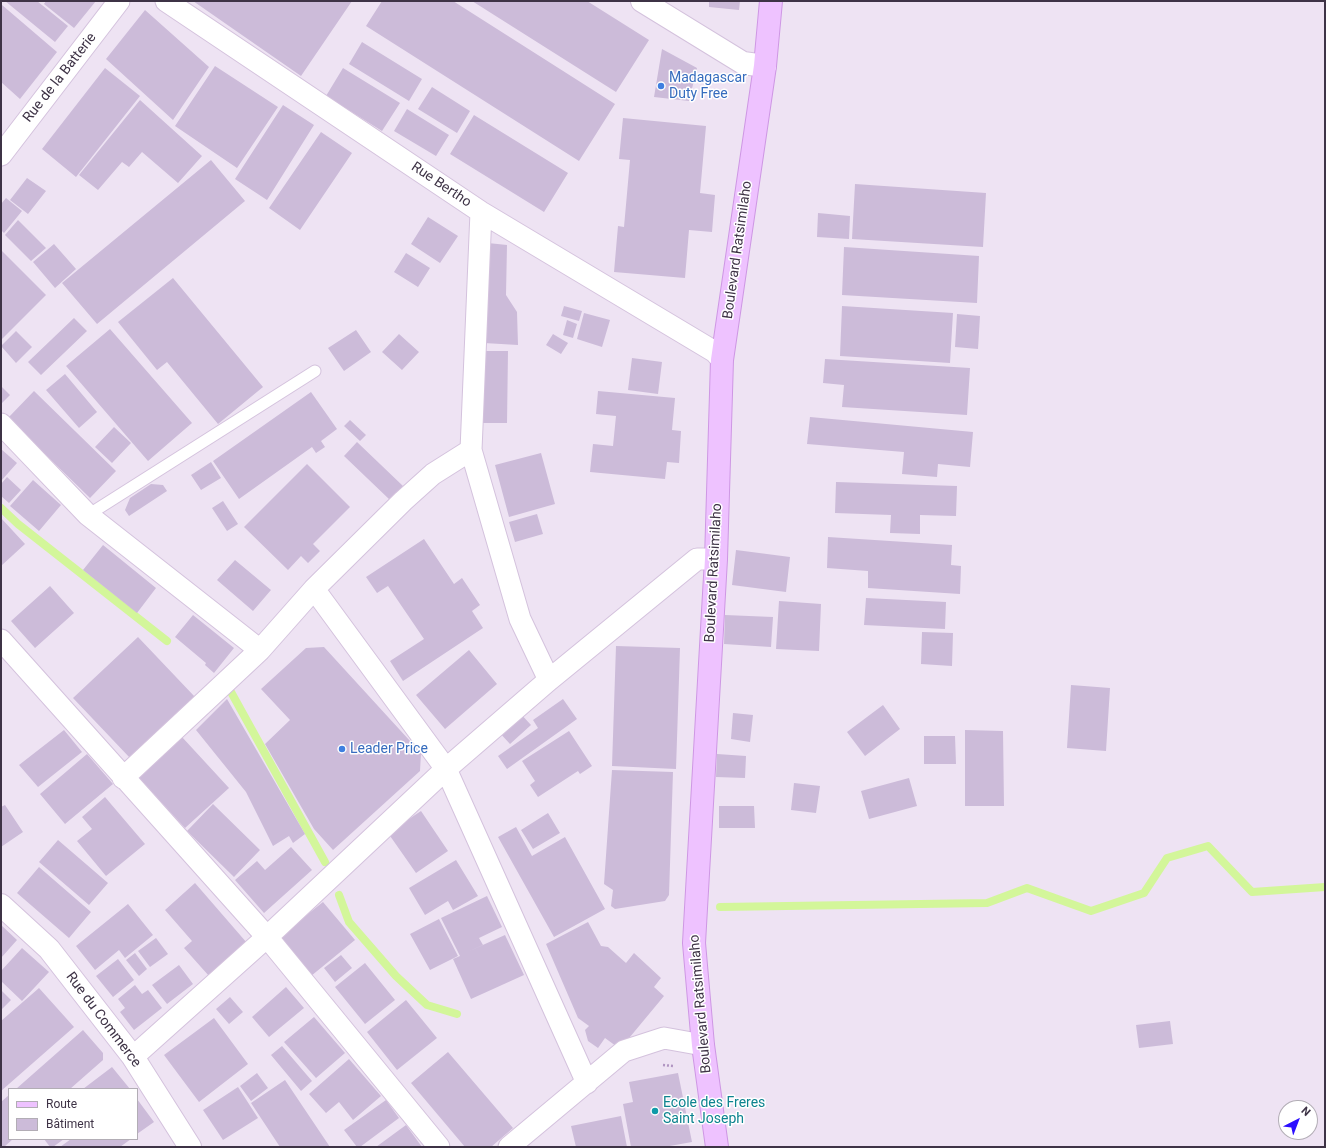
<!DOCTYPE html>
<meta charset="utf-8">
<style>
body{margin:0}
#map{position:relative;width:1326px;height:1148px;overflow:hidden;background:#eee3f3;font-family:Roboto,sans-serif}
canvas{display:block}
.frame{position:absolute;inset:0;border:2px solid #3e3346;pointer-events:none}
.legend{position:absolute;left:8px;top:1088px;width:130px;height:52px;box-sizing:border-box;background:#fff;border:1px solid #b2adb5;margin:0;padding:5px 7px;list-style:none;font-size:12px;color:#3e3346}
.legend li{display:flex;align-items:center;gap:8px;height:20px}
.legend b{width:20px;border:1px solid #b2adb5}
.north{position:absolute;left:1278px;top:1100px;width:40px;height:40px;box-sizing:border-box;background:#fff;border:1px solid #b2adb5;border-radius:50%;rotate:42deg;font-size:11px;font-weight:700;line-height:16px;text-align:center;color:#3e3346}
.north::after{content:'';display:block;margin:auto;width:14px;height:18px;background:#2c0fff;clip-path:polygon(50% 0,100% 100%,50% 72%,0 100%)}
</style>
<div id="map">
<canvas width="1326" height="1148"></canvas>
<div class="frame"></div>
<ul class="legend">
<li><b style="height:5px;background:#eec2ff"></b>Route</li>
<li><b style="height:11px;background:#ccbbd9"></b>Bâtiment</li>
</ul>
<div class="north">N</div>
</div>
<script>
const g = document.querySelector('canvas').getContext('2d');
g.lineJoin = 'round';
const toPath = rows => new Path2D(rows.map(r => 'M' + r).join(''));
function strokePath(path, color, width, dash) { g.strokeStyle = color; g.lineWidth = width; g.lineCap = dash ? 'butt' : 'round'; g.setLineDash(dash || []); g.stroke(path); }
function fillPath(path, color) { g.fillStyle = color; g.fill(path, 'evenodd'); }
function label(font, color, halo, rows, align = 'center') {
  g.font = font + ' Roboto,sans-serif'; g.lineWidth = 3; g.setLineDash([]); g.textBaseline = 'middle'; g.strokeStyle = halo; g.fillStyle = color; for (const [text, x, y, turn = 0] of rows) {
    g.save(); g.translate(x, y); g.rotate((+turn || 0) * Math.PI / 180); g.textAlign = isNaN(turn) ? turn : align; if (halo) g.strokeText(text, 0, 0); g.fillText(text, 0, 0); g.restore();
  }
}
strokePath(toPath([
 [1,508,18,524,167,641],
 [231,692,325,862],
 [339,895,349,922,396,976,427,1005,457,1014],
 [720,907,987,903,1027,888,1091,911,1144,893,1167,858,1208,846,1252,892,1325,887]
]), '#d3f69a', 8);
fillPath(toPath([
 [5,1,37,1,68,26,55,42],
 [46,1,96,1,74,28,44,4],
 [193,1,352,1,301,76],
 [382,1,453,1,615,104,579,161,366,26],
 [472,1,587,1,649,40,616,92],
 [709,1,740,1,739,10,709,7],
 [2,5,57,52,20,99,1,82],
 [145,10,209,67,173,120,106,59],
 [362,42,422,79,409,101,349,64],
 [662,49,697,68,689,101,654,97],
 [215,66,278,107,237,168,175,126],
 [105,68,140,96,76,177,42,149],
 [343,68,400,103,382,131,326,96],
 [432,87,470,111,457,133,418,109],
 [140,100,202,156,178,183,142,152,129,167,122,162,98,190,79,175],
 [283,105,314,125,267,200,235,179],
 [407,109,449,135,436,156,394,131],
 [474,115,568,173,544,212,450,154],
 [623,118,706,126,700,193,715,195,712,232,689,230,685,278,614,272,618,226,624,227,630,160,619,159],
 [321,132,352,153,300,230,269,208],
 [211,160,245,201,97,324,62,283],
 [27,178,46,191,28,214,10,200],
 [855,184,986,193,983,247,852,239],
 [6,198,22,211,4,233,1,230,1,204],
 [818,213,850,216,849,239,817,237],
 [428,217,458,236,440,263,411,244],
 [18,220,46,248,31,261,5,235],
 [488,243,507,245,506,295,517,312,518,345,484,343],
 [54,244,76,269,55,288,33,262],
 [844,247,979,256,977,303,842,295],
 [1,250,46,295,1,340],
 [406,253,430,268,418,287,394,272],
 [173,278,263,387,218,424,167,362,157,370,118,322],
 [564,306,582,311,579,321,561,316],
 [842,306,953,313,950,363,840,356],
 [584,313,610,320,602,347,577,339],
 [957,314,980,316,978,349,955,347],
 [74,318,87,331,41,375,28,362],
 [567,320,577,324,573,338,563,335],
 [110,329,192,423,148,461,66,366],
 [356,330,371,352,344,371,328,348],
 [16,331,32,347,16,363,1,346],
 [399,334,419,352,402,370,382,352],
 [553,334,568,343,561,354,546,345],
 [483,351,508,351,507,423,483,423],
 [632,358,662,362,658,394,628,390],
 [825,359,970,368,967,415,842,407,844,385,823,383],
 [65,374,97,412,79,428,46,390],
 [1,386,10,395,1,404],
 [34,391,116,471,90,498,8,418],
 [598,391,675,398,672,430,681,431,679,463,667,462,665,479,590,472,593,444,613,446,616,416,596,414],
 [311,392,337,429,321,441,325,447,316,453,312,447,239,499,213,461],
 [810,417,973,432,970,467,938,464,937,477,902,474,904,452,807,444],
 [350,420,366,435,360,441,344,426],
 [114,427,131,443,112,463,95,447],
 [357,442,403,486,390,500,344,456],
 [1,449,17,463,1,481],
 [541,453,555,504,509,517,495,465],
 [211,462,221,478,201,490,191,475],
 [307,464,350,507,313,544,320,551,308,563,301,556,288,570,244,527],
 [7,477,21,490,9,503,1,496,1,484],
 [33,480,61,505,39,531,10,506],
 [836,482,957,486,956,516,920,515,920,534,890,533,891,515,835,513],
 [151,484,163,485,167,491,129,516,125,510,130,498],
 [223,501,238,524,227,531,212,508],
 [537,514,543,534,515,542,509,522],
 [1,518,25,544,1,566],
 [828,537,952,545,951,565,961,566,960,594,868,588,868,571,827,568],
 [424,539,454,584,462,578,480,605,472,611,483,628,403,681,390,661,424,639,388,586,377,593,366,577],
 [103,545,156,588,137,613,83,570],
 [736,550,790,557,786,592,732,585],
 [235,560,271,590,253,611,217,580],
 [50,586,74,613,35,648,11,621],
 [866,598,946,602,945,629,864,625],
 [779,601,821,604,819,651,776,649],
 [193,615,234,648,214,673,205,665,206,663,175,637],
 [725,615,773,617,771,647,724,644],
 [922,632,953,633,952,666,921,664],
 [138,637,195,697,130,758,73,698],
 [616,646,680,648,676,769,612,766],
 [324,647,421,753,420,771,333,850,314,829,265,744,290,720,261,689,306,648],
 [469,650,497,684,445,729,416,695],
 [1071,685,1110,688,1106,751,1067,748],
 [227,699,305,834,293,843,289,836,273,846,246,792,196,730],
 [563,699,577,719,507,769,498,756,538,728,533,720],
 [883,705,900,729,865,756,847,732],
 [519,712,531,725,510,744,498,731],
 [733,713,753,715,750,742,731,739],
 [64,730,82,752,38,787,19,765],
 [965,730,1003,731,1004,806,965,806],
 [569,731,592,766,580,774,578,771,538,797,530,785,535,781,522,761],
 [924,736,955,736,956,764,924,764],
 [182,737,229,788,185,828,138,777],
 [87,754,113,784,65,824,40,794],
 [717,754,746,756,745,778,716,777],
 [612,770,673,772,669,895,665,901,615,909,611,906,613,890,604,884],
 [909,778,917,806,869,819,861,791],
 [794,783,820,786,816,813,791,810],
 [105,797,145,844,106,876,77,841,92,829,82,817],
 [213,804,260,850,234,877,187,831],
 [5,805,23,832,1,847,1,807],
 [719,806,754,806,755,828,719,828],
 [421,811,448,851,416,873,388,833],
 [548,813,560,833,533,849,521,830],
 [516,827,532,856,565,837,605,909,554,937,498,837],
 [58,840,108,883,89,905,39,862],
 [291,847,312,870,264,913,235,880,257,861,265,870],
 [456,860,478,896,453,910,448,901,425,915,409,888],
 [39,867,91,912,69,938,17,893],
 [195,883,247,943,209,976,184,948,192,941,165,910],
 [487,896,502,927,479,938,483,945,465,953,505,935,524,975,471,999,453,959,460,956,441,918],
 [323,902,355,940,311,976,279,937],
 [128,904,153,935,125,958,119,950,95,970,76,946],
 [439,919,458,956,430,970,410,934],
 [588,922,601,946,608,947,626,963,634,953,661,978,654,987,664,996,620,1049,605,1038,598,1048,588,1041,585,1030,589,1026,578,1018,546,944],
 [1,925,17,940,1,958],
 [156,938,168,954,150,967,138,951],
 [22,948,49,972,22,1001,1,981,1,971],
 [135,953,147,969,139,976,126,960],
 [341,955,352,968,335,982,324,968],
 [118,959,134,980,113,997,96,976],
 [365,963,395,1000,365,1024,335,987],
 [179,965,193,984,167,1004,152,985],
 [135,985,142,994,148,990,162,1008,134,1030,120,1012,125,1008,118,999],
 [286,987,304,1008,269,1037,252,1017],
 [39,988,74,1027,1,1091,1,1021],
 [1,990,11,1000,1,1010],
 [230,997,243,1012,229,1024,216,1009],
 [406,1000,437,1038,397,1070,367,1032],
 [314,1017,345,1053,316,1078,284,1042],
 [214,1018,248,1064,199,1102,164,1055],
 [1170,1021,1173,1044,1139,1048,1136,1025],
 [83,1030,103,1053,103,1060,70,1089,16,1089],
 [282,1046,312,1081,301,1091,271,1055],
 [448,1052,513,1128,491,1147,465,1147,411,1083],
 [349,1059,381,1096,353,1120,339,1102,326,1113,309,1094],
 [112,1067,130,1089,83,1089],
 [257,1073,268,1088,251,1101,240,1086],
 [678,1073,692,1142,664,1147,631,1147,623,1104,633,1102,629,1082],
 [285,1080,330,1147,280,1147,251,1103],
 [238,1087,258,1118,223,1140,203,1110],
 [9,1095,9,1139,13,1139,4,1147,1,1147,1,1102],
 [137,1099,154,1122,137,1134],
 [386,1100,399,1118,360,1147,357,1147,344,1130],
 [621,1116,627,1147,576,1147,571,1126],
 [406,1125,422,1147,376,1147],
 [44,1139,64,1139,53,1147,50,1147],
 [71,1139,131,1139,120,1147,60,1147]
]), '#ccbbd9');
const service = toPath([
 [88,515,315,371]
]);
const minor = toPath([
 [166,1,481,212,715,352,722,360],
 [1,155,119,1],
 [481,212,471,450,520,619,549,680],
 [1,424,88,515,260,650],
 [314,589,446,769,587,1083],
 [1,640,267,937,439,1147],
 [123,778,260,650,314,589,403,501,433,474,471,450],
 [133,1057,267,937,446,769,549,680,697,559,716,559],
 [509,1147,624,1051,664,1038,703,1045]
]);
const tertiary = toPath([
 [642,1,743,63,765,66],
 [1,905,49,949,133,1057,190,1147]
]);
const secondary = toPath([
 [717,1147,703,1045,694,943,716,559,722,360,765,66,771,1]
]);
strokePath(service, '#d4c2dd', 13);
strokePath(minor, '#d4c2dd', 23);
strokePath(tertiary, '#d4c2dd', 24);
strokePath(secondary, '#ce97e4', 24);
strokePath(toPath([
 [663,1065,673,1066]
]), '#b195c2', 2.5, [2, 2]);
strokePath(service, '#fff', 11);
strokePath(minor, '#fff', 21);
strokePath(tertiary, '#fff', 22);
strokePath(secondary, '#eec2ff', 22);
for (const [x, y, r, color] of [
 [661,86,4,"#3f7fe0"],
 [342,749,4,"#3f7fe0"],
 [655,1111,4,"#0f9aa8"]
]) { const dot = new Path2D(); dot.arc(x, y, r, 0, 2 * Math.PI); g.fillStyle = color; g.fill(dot); strokePath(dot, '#fff', 1.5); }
label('14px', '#3e3346', '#fff', [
 ["Rue de la Batterie",60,78,-52],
 ["Rue Bertho",441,185,34],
 ["Boulevard Ratsimilaho",738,250,-82],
 ["Boulevard Ratsimilaho",714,573,-87],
 ["Boulevard Ratsimilaho",701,1004,-95],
 ["Rue du Commerce",103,1020,53]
]);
label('14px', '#366cbe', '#fff', [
 ["Madagascar",669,78],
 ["Duty Free",669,94],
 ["Leader Price",350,749]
], 'left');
label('14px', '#0d838f', '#fff', [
 ["Ecole des Freres",663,1103],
 ["Saint Joseph",663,1119]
], 'left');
</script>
